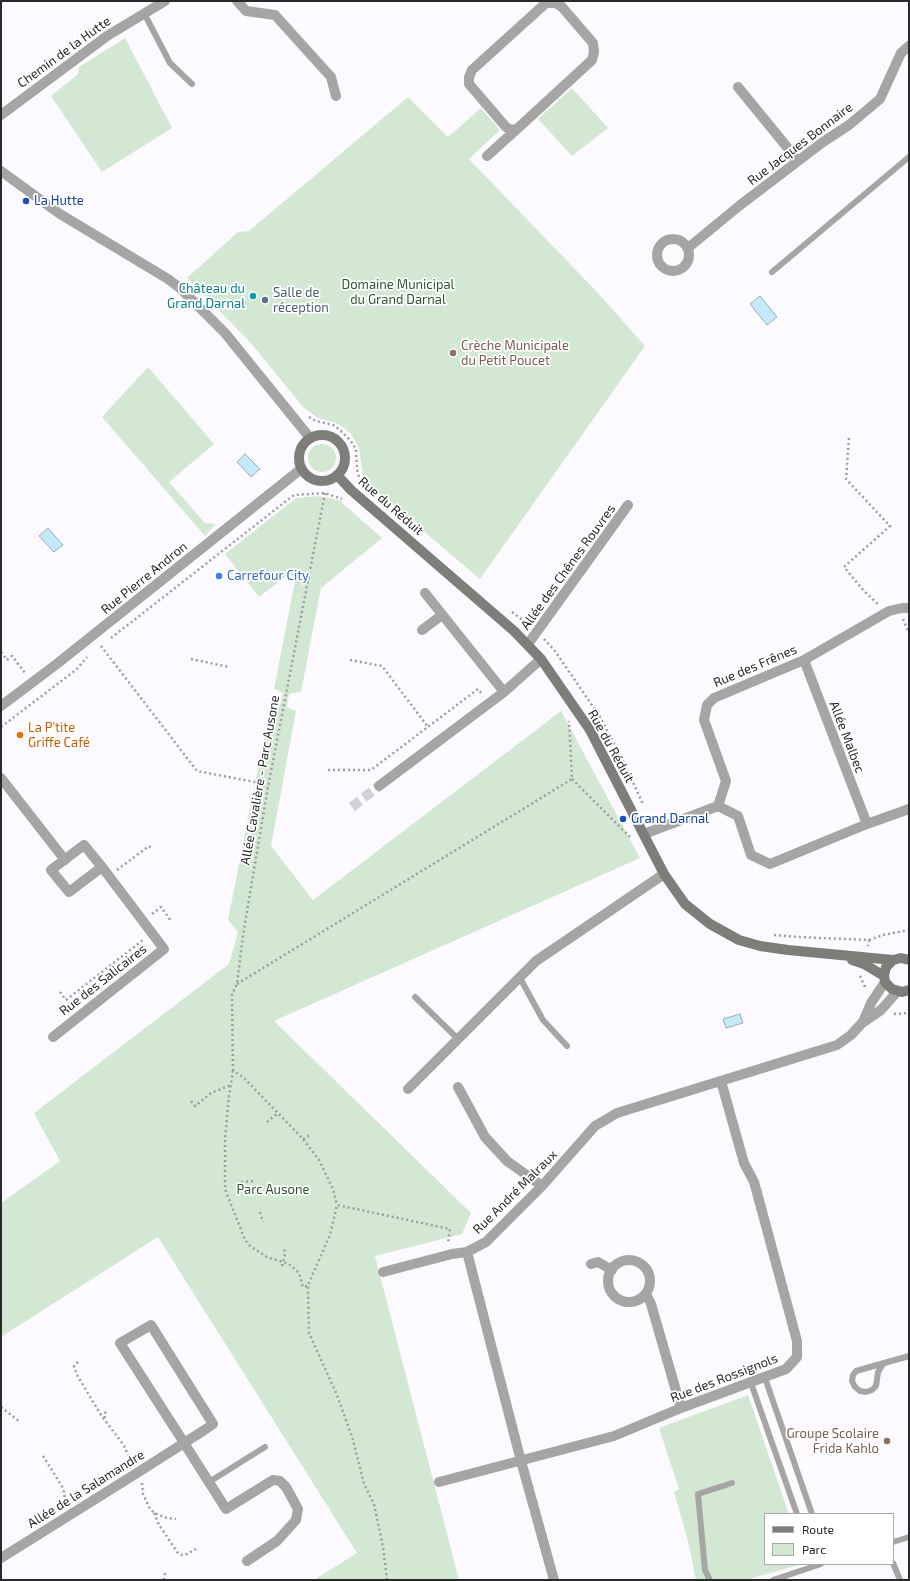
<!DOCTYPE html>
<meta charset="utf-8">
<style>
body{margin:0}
#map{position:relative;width:910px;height:1581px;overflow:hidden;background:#fcfafe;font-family:"Exo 2",sans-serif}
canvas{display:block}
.frame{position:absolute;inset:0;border:2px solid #29282a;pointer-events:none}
.legend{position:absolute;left:764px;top:1513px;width:130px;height:52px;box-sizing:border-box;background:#fff;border:1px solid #a9a9aa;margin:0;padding:5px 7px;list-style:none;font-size:12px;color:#29282a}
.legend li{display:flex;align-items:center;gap:8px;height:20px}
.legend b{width:20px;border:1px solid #a9a9aa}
</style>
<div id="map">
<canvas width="910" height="1581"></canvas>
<div class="frame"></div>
<ul class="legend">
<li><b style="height:5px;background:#7e7d79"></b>Route</li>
<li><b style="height:11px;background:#d2e8d3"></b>Parc</li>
</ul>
</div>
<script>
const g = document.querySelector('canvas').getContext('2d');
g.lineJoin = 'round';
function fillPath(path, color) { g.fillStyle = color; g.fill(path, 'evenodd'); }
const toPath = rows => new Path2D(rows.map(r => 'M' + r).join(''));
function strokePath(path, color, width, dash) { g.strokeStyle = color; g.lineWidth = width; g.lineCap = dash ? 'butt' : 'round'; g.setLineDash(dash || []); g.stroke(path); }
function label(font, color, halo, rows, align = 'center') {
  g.font = font + ' "Exo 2",sans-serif'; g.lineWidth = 3.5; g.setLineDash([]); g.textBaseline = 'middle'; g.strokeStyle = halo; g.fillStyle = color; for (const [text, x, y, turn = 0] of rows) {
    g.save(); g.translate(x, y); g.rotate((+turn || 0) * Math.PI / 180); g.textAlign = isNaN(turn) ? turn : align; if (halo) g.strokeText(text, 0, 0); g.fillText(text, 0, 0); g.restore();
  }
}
fillPath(toPath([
 [125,38,172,128,102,172,51,96,78,74,79,67],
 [572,88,608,128,572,156,538,119],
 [408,97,448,137,481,108,500,130,469,159,597,292,645,346,480,579,368,484,363,477,359,448,351,434,344,428,336,423,318,418,304,408,250,342,187,278,238,232,249,231],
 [148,367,214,444,169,482,205,523,216,524,205,536,102,417],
 '308 458a14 14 0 1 1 28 0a14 14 0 1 1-28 0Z',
 [319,496,339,500,382,538,321,588,301,692,289,694,287,707,296,711,271,846,313,900,561,711,640,858,274,1021,471,1213,462,1234,375,1256,459,1580,314,1580,357,1553,158,1237,1,1337,1,1203,60,1161,34,1113,229,964,238,932,228,920,271,703,280,705,283,693,274,689,295,581,290,573,259,597,225,554,296,498],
 [748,1395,789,1514,765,1514,765,1564,802,1564,746,1580,696,1580,688,1541,674,1492,679,1489,659,1428]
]), '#d2e8d3');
const water = toPath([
 [760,296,777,317,767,325,750,304,760,296],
 [245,454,260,469,251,477,237,462,245,454],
 [48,528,63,545,54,552,39,536,48,528],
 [740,1014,743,1023,726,1028,723,1019,740,1014]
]);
fillPath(water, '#c6e9f9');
strokePath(water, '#97afbb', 1);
strokePath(toPath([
 [352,807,379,786]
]), '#d2d0d4', 10, [10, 5]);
strokePath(toPath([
 [309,417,316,421,333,425,339,429,350,440,356,449,357,469,360,481],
 [849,438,846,479,890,526,844,567,864,591,879,605],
 [512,612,529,625],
 [903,619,909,633],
 [111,638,294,495,325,493,342,499],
 [544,639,555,651,600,717,623,761,643,804],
 [101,646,197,771,255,782,268,787],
 [1,652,7,660,12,656,25,673],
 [191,659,229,667],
 [350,660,382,666,428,727],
 [1,727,77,669,87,657],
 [328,770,371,770,478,689,483,695],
 [572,779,631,838],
 [117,870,149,846,151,848],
 [152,914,161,907,171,921],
 [774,935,798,937,869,940,868,946],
 [869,940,883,935,909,930],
 [860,976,866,989],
 [237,984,572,779,569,721],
 [60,992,66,1000,143,940],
 [894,1014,909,1013],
 [233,1071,232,994,237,984,243,935,268,787,325,493],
 [191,1101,195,1106,211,1093,231,1085],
 [267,1122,278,1113],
 [303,1139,312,1134],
 [241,1182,255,1181],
 [261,1189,262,1187],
 [260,1212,263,1222],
 [282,1266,285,1254,284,1248],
 [307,1286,303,1287,299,1273,289,1264,267,1257,250,1246,245,1240,225,1189,225,1139,229,1096,233,1071,243,1077,303,1139,319,1160,333,1189,337,1205],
 [78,1362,74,1366,77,1375,101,1415,123,1444,132,1463],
 [1,1407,20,1422],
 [105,1418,104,1414,107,1411],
 [43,1456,63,1488,66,1504],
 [142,1483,143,1494,149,1507,154,1513,167,1518,176,1519],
 [154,1513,159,1525,178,1553,182,1555,185,1555,196,1549],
 [164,1580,165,1572],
 [387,1580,383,1547,374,1504,364,1484,353,1440,337,1395,309,1333,308,1285,330,1235,337,1205,450,1229,448,1243]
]), '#9d9c9f', 2.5, [2, 3]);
strokePath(toPath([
 [144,13,170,63,192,84],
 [772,272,909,157],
 [520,978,543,1020,567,1046],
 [415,997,458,1039],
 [883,1364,878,1372,876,1386,872,1390,866,1392,860,1391,855,1387,852,1381,853,1375,856,1371,909,1356],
 [765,1378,812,1514],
 [751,1383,797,1514],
 [209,1482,265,1447],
 [893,1542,909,1537],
 [893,1563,900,1580],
 [710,1580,705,1570,698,1494,732,1483],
 [773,1580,821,1564]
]), '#a7a5a3', 6);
strokePath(toPath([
 [237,1,246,11,275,15,331,77,336,96],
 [546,3,556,3,562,7,593,43,594,52,592,60,517,129,511,130,506,127,469,84,469,77,472,70,546,3],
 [738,87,791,152,797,162],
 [1,115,107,36,165,1],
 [487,156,517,129],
 [1,171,60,214,168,279,180,288,225,333,310,438],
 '657 255a16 16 0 1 1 32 0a16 16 0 1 1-32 0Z',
 [688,248,739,206,823,142,849,125,880,99,901,53,909,46],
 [425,593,504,692],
 [422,630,442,615],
 [528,644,628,505],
 [804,660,867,824],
 [1,706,58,663,301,469],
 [1,778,65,860],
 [379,786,504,692,541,659],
 [718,806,726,781,704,720,707,705,714,698,804,660,889,611,902,608,909,608],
 [644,834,718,806,738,816,751,855,770,864,867,824,909,809],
 [84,845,102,867,69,892,51,870,84,845],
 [863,1022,871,1003,885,982],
 [53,1037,164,949,102,867],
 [458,1087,485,1137,507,1161,542,1186],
 [408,1089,536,961,664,874],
 '608 1281a21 21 0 1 1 42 0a21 21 0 1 1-42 0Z',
 [591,1264,598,1262,612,1270],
 [383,1272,452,1254,467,1252],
 [646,1294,651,1304,681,1408],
 [439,1482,614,1436,681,1408,786,1369,797,1357,797,1341,756,1189,754,1182,744,1163,721,1081],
 [1,1558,137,1473,184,1443,203,1431,213,1424,151,1325,120,1343,181,1438,184,1443,226,1509,273,1480,280,1481,286,1487,298,1509,296,1520,277,1541,247,1561],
 [554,1580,521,1461,467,1252,486,1242,542,1186,595,1126,617,1113,837,1045,851,1035,862,1023,881,1010,897,992]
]), '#a7a5a3', 10);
strokePath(toPath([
 '299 458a23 23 0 1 1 46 0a23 23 0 1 1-46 0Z',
 [337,475,351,490,514,631,541,659,590,730,664,874,685,904,710,924,739,940,760,946,788,950,893,960],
 [852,960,864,964,884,976],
 [909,960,901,958,893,960,886,967,884,976,885,982,892,989,902,992,909,990]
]), '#7e7d79', 10);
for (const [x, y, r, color] of [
 [26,201,4,"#1a4fb4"],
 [253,296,4,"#0f9aa8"],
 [265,300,4,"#5c6f8a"],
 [453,353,4,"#8d6e63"],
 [219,576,4,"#3f7fe0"],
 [20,735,4,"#e8710a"],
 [623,819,4,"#1a4fb4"],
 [887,1441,4,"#8d6e63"]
]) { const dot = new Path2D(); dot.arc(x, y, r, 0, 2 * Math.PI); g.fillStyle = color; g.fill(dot); strokePath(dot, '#fff', 1.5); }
label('13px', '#29282a', '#fff', [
 ["Chemin de la Hutte",64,52,-36],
 ["Rue Jacques Bonnaire",800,144,-37],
 ["Rue du Réduit",391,506,41],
 ["Allée des Chênes Rouvres",568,567,-54],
 ["Rue Pierre Andron",144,578,-39],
 ["Rue des Frênes",755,666,-23],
 ["Allée Malbec",847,737,69],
 ["Rue du Réduit",611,746,61],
 ["Allée Cavalière - Parc Ausone",260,780,-80],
 ["Rue des Salicaires",103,980,-38],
 ["Rue André Malraux",515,1192,-45],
 ["Rue des Rossignols",724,1378,-21],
 ["Allée de la Salamandre",86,1489,-32]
]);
label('13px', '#164399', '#fff', [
 ["La Hutte",34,201],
 ["Grand Darnal",631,819]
], 'left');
label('13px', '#2f5532', '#fff', [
 ["Domaine Municipal",398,285],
 ["du Grand Darnal",398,300],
 ["Parc Ausone",273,1190]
]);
label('13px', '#0d838f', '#fff', [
 ["Château du",245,289],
 ["Grand Darnal",245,304]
], 'right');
label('13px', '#4e5e75', '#fff', [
 ["Salle de",273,293],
 ["réception",273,308]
], 'left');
label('13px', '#785e54', '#fff', [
 ["Crèche Municipale",461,346],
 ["du Petit Poucet",461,361],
 ["Groupe Scolaire",879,1434,"right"],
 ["Frida Kahlo",879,1449,"right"]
], 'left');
label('13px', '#366cbe', '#fff', [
 ["Carrefour City",227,576]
], 'left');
label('13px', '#c56008', '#fff', [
 ["La P'tite",28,728],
 ["Griffe Café",28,743]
], 'left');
</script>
